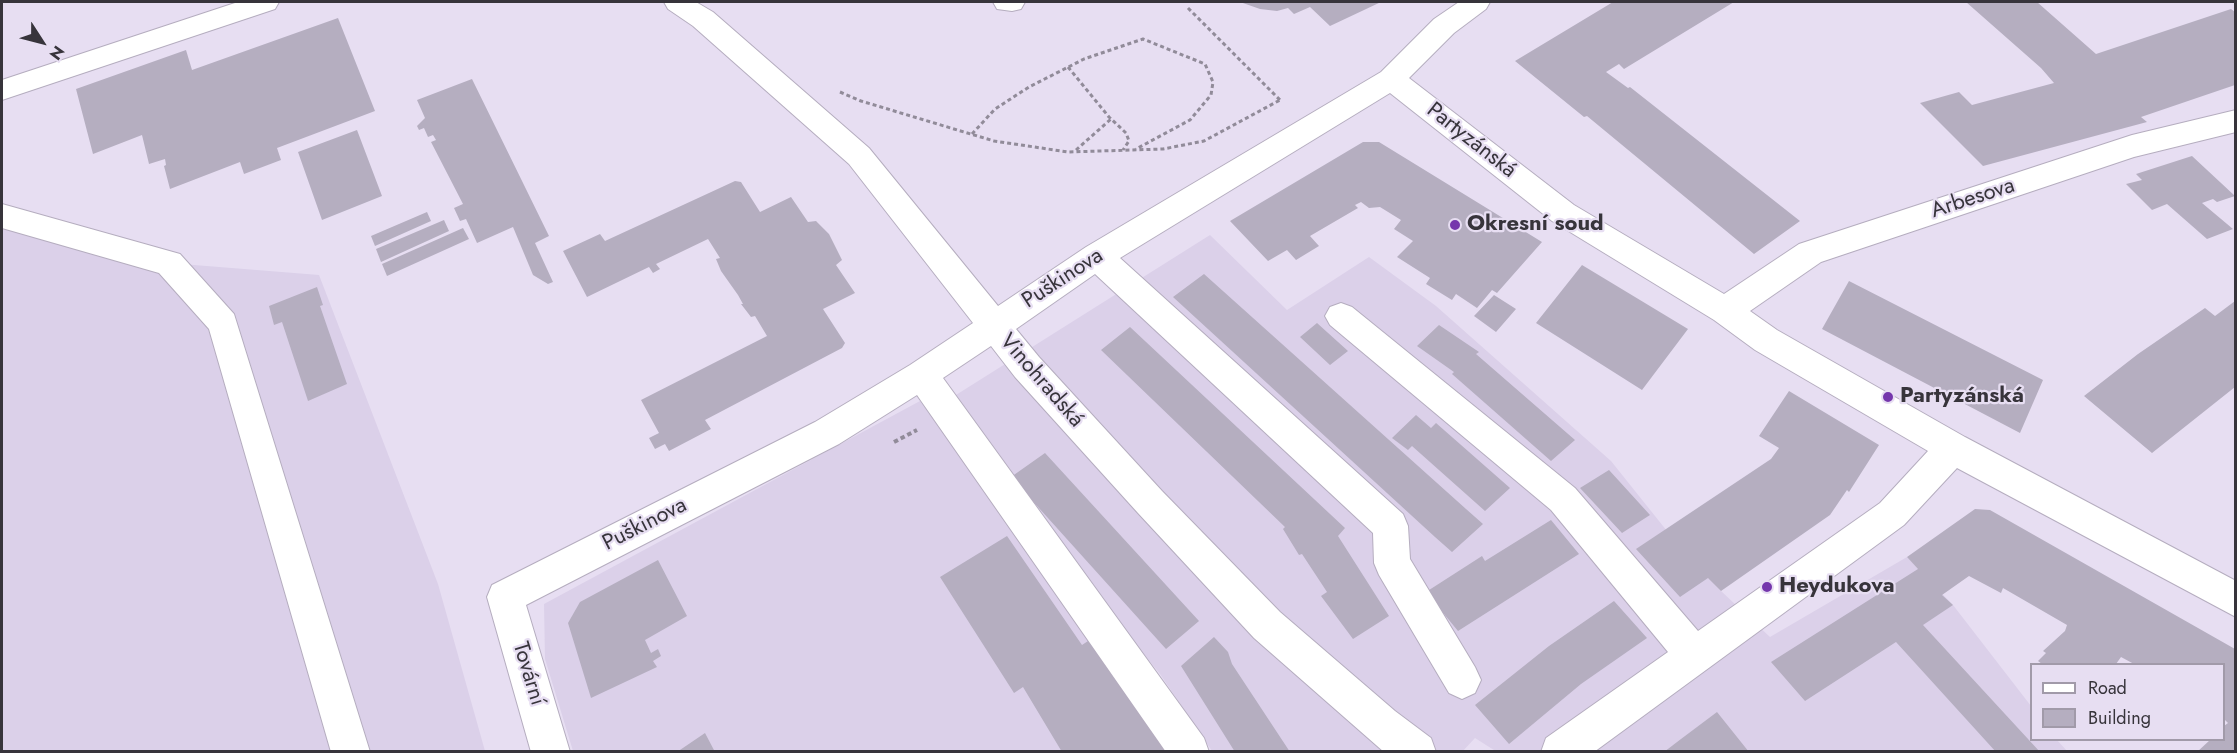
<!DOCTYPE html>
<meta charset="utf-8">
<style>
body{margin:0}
#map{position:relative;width:2237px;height:753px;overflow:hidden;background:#e7def2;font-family:Jost,sans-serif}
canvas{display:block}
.frame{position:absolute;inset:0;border:3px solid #37343b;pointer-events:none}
.legend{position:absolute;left:2030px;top:663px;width:195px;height:78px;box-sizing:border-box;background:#e7def2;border:2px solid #a19aa9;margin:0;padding:8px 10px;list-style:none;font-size:18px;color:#37343b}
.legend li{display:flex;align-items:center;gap:12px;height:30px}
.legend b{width:30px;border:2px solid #a19aa9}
.north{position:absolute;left:12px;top:12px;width:60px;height:60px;-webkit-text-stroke:4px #e7def2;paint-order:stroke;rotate:126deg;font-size:16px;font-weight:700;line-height:24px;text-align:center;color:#37343b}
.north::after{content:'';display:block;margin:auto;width:21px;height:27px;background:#37343b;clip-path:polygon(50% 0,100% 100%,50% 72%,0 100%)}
</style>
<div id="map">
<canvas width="2237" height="753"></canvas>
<div class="frame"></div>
<ul class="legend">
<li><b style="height:8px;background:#fff"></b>Road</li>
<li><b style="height:16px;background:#b5aec0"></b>Building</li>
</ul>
<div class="north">N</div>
</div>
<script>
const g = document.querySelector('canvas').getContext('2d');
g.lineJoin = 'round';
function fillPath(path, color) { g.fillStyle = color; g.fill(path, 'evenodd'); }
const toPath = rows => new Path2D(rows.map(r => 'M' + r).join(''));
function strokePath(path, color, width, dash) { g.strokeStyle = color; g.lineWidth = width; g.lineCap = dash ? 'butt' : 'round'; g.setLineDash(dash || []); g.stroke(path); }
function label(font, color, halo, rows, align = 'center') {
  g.font = font + ' Jost,sans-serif'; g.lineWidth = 4.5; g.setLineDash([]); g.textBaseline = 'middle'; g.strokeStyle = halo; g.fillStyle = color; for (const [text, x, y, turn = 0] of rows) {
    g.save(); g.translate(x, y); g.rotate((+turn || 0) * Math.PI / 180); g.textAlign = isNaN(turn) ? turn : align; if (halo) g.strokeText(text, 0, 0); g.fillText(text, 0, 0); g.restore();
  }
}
fillPath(toPath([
 [2,229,169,263,319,275,438,584,485,751,2,751],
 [1210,235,1287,310,1369,257,1436,306,1611,461,1679,546,1721,591,1770,637,1907,557,1953,605,2031,706,2032,740,2057,740,2067,751,1497,752,1475,738,1462,752,1212,751,1160,674,1054,543,948,400],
 [920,401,1179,751,573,751,545,659,544,604]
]), '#dbd0e9');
fillPath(toPath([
 [1240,2,1381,2,1330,26,1310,7,1294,14,1288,8,1277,11,1260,9],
 [1613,2,1734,2,1624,69,1619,64,1606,72,1628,88,1630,87,1800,221,1754,254,1587,116,1584,117,1515,61],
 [1966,2,2037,2,2096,54,2231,9,2235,12,2235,85,2141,117,2147,122,1983,166,1920,103,1959,92,1972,105,2054,83,2041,68],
 [338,18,375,111,277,148,281,160,244,174,240,162,170,189,164,166,166,165,165,159,149,164,142,135,93,154,76,89,186,50,192,70],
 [472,79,549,236,535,243,553,282,548,284,533,275,513,227,477,243,466,219,460,221,454,208,463,204,431,142,436,140,433,135,428,137,424,128,419,130,417,126,425,118,417,100],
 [357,130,382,196,322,220,298,152],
 [1363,142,1379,142,1542,242,1497,293,1492,290,1477,308,1456,294,1452,300,1426,284,1430,278,1397,257,1413,241,1394,229,1401,220,1380,207,1369,208,1361,202,1355,205,1358,208,1310,236,1319,246,1296,260,1287,250,1268,261,1230,221],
 [2192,156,2235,196,2217,202,2213,199,2202,203,2233,229,2207,239,2167,204,2152,210,2126,184,2142,180,2136,174],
 [735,181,741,182,760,212,791,197,808,222,816,221,829,234,842,260,836,265,855,293,823,309,845,343,842,348,705,420,711,429,669,451,665,444,655,449,649,438,659,433,641,400,767,336,755,316,751,317,741,304,743,304,738,295,721,271,716,259,720,258,708,239,656,264,660,269,653,273,649,267,587,297,563,251,600,234,605,241],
 [427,212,431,221,375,246,371,236],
 [444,220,449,231,381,262,376,249],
 [463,228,469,239,387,276,382,264],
 [1582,265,1688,329,1642,390,1536,323],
 [1204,274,1466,509,1483,524,1452,552,1435,537,1173,297],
 [1849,281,2043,380,2020,433,1822,329],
 [317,287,323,305,320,306,347,384,308,401,282,322,274,325,269,306],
 [1494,295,1516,309,1496,332,1474,316],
 [2235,301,2235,387,2152,453,2084,396,2138,354,2205,308,2215,316],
 [1317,323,1348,351,1330,365,1300,337],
 [1439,325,1479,352,1476,354,1575,440,1551,461,1452,374,1454,372,1417,346],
 [1130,327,1345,528,1338,536,1389,616,1353,639,1321,596,1327,592,1302,554,1299,555,1283,529,1285,527,1101,350],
 [1789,391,1879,445,1849,492,1847,490,1830,515,1721,591,1708,578,1680,597,1636,549,1771,459,1779,448,1759,436],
 [1416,415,1431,428,1436,423,1510,488,1485,511,1412,446,1408,450,1392,438],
 [1045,453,1199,621,1166,649,1011,477],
 [1609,470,1650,515,1622,533,1580,488],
 [1975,509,1990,510,2235,649,2235,752,2197,752,2210,740,2224,740,2224,726,2228,723,2224,719,2224,664,2134,664,2121,657,2116,664,2042,664,2038,661,2046,653,2043,651,2065,631,2067,625,2003,588,2001,593,1969,576,1942,595,1953,605,1923,625,2040,752,1996,752,1896,642,1805,701,1771,662,1918,569,1907,557],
 [1551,520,1579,554,1458,631,1426,592,1482,556,1485,561],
 [1007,536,1082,645,1091,639,1167,752,1062,752,1023,687,1014,693,940,577],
 [658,560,687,616,645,640,651,653,658,649,661,656,653,661,657,667,591,698,568,623,580,602],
 [1614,601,1647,638,1581,684,1509,744,1475,705,1549,646],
 [1214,637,1228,652,1232,664,1290,752,1235,752,1181,666],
 [1717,712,1749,752,1664,752,1681,739],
 [705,733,715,752,677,752]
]), '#b5aec0');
const minor = toPath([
 [238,2,279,2,275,9,2,100,2,80,238,2],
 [664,2,696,2,713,12,869,148,998,306,1086,247,1381,72,1434,19,1459,2,1490,2,1486,9,1454,33,1409,78,1574,205,1724,294,1799,244,2132,135,2236,110,2236,132,2134,157,1821,262,1750,311,1777,330,1965,437,2236,581,2236,617,1957,468,1904,525,1594,752,1541,752,1546,738,1668,652,1551,510,1330,325,1325,316,1330,307,1341,303,1352,307,1575,488,1698,631,1880,503,1928,451,1755,350,1714,320,1552,221,1390,93,1120,258,1403,514,1408,526,1410,559,1475,667,1481,680,1475,693,1462,699,1449,693,1379,575,1374,563,1373,533,1095,274,1016,329,1039,357,1162,491,1280,612,1395,711,1431,738,1436,752,1384,752,1254,638,1138,513,1015,377,991,346,943,378,1204,738,1209,752,1166,752,917,395,839,444,526,605,570,752,531,752,487,597,492,585,815,422,910,365,973,323,849,164,693,26,668,9,664,2],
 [993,2,1025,2,1021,9,1012,11,997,9,993,2],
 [2,204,180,254,234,314,370,752,331,752,209,329,159,273,2,228,2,204]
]);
strokePath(minor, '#b5adbf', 2);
strokePath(toPath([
 [1188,8,1280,100],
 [1068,67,1109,117,1126,133,1129,141,1123,150],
 [840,92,861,101,994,141,1068,152,1163,149,1204,141,1280,100],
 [972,134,995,109,1029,87,1084,59,1143,39,1205,64,1213,82,1211,95,1190,120,1136,149],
 [1076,150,1111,119]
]), '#918b99', 3, [4, 3]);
strokePath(toPath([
 [894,442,917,430]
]), '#918b99', 4, [4.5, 3]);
fillPath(minor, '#fff');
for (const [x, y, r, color] of [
 [1455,225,6,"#7537ac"],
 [1888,397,6,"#7537ac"],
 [1767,587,6,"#7537ac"]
]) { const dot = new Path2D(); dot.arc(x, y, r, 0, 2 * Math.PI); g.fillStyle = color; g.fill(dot); strokePath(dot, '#e7def2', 2); }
label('22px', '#37343b', '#e7def2', [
 ["Partyzánská",1471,141,38],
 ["Arbesova",1973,199,-18],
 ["Puškinova",1063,279,-33],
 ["Vinohradská",1041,381,49],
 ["Puškinova",645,525,-27],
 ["Tovární",528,674,73]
]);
label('bold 22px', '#37343b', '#e7def2', [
 ["Okresní soud",1467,225],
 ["Partyzánská",1900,397],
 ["Heydukova",1779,587]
], 'left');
</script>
